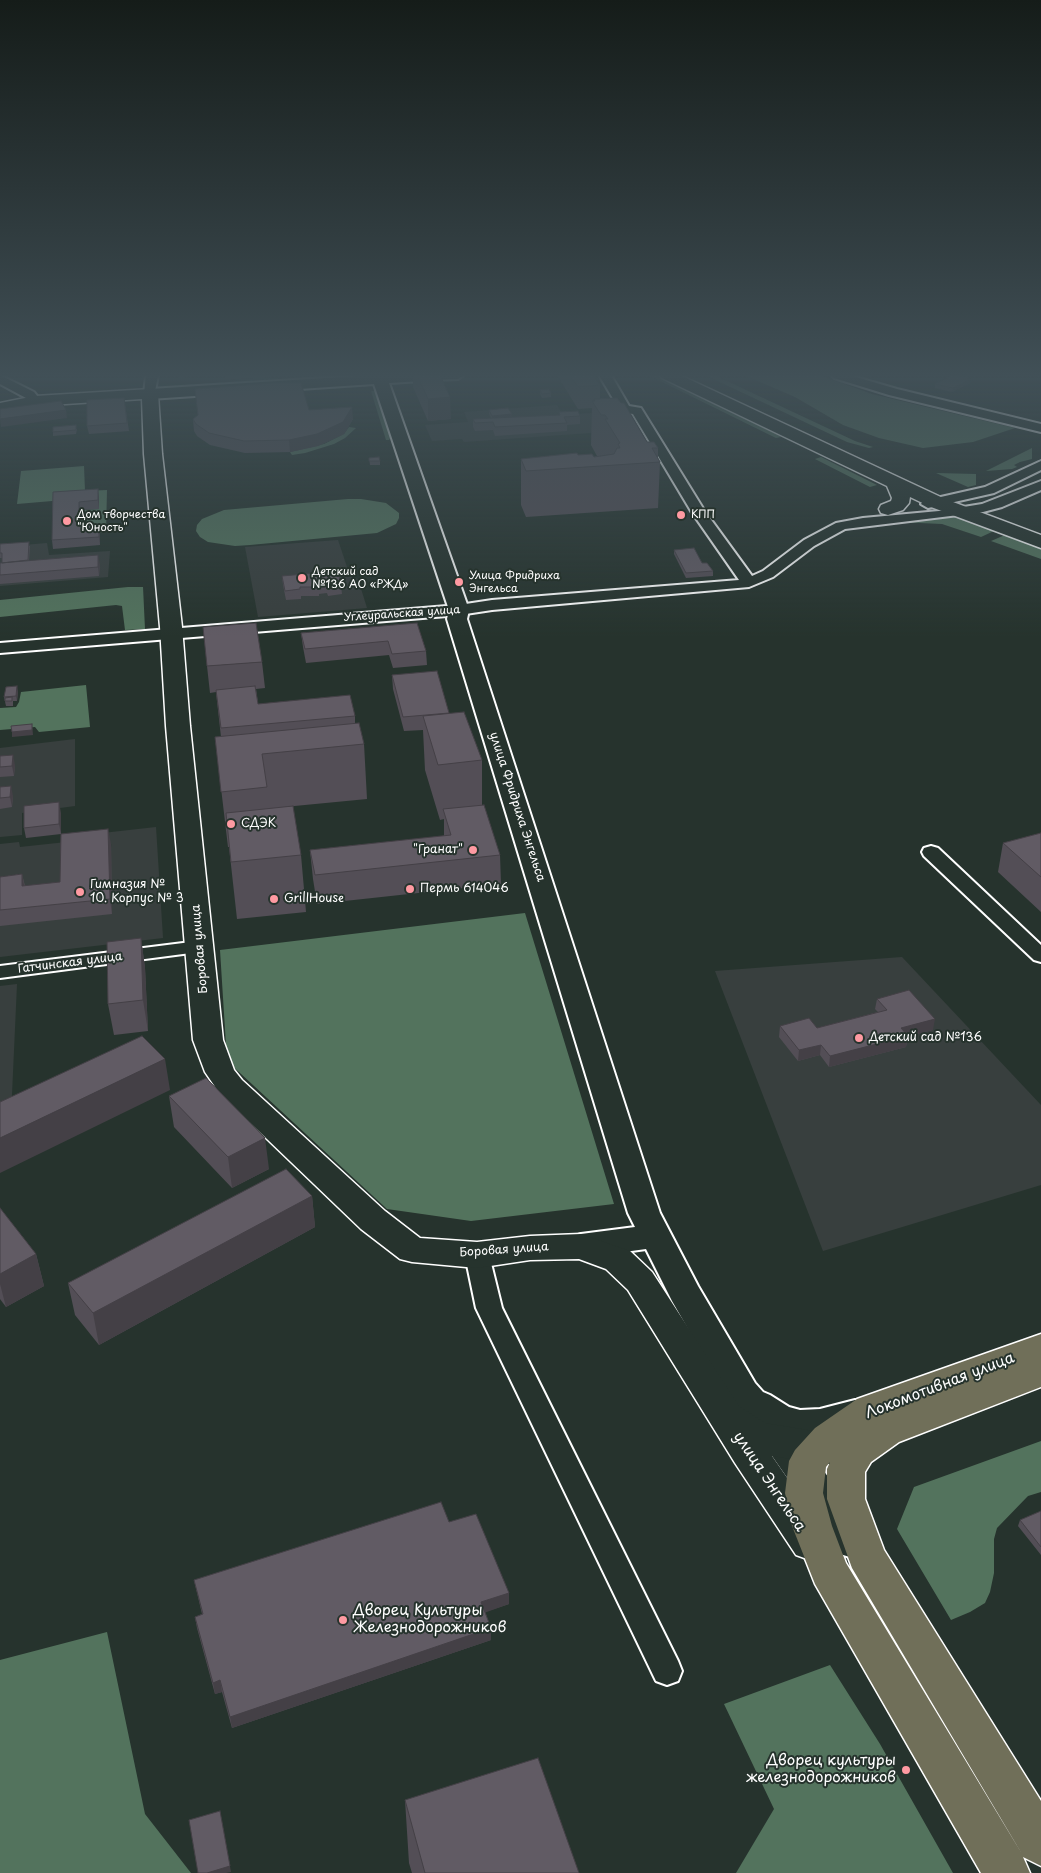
<!DOCTYPE html>
<meta charset="utf-8">
<style>
body{margin:0}
canvas{display:block;background:#26332d}
</style>
<canvas width="1041" height="1873"></canvas>
<script>
const g = document.querySelector('canvas').getContext('2d');
g.lineJoin = 'round';
function fillPath(path, color) { g.fillStyle = color; g.fill(path, 'evenodd'); }
const toPath = rows => new Path2D(rows.map(r => 'M' + r).join(''));
function strokePath(path, color, width, dash) { g.strokeStyle = color; g.lineWidth = width; g.lineCap = dash ? 'butt' : 'round'; g.setLineDash(dash || []); g.stroke(path); }
function label(font, color, halo, rows, align = 'center') {
  g.font = font + ' "Playpen Sans",sans-serif'; g.lineWidth = 4; g.setLineDash([]); g.textBaseline = 'middle'; g.strokeStyle = halo; g.fillStyle = color; for (const [text, x, y, turn = 0] of rows) {
    g.save(); g.translate(x, y); g.rotate((+turn || 0) * Math.PI / 180); g.textAlign = isNaN(turn) ? turn : align; if (halo) g.strokeText(text, 0, 0); g.fillText(text, 0, 0); g.restore();
  }
}
fillPath(toPath([
 [557,405,563,415,607,412,618,431,464,442,462,439,432,441,425,425,468,422,464,412],
 [338,540,350,576,358,579,367,608,258,617,245,547],
 [47,543,49,555,110,551,108,577,0,586,0,547],
 [75,739,75,806,22,813,22,835,0,837,0,748],
 [156,827,163,938,0,957,0,844,19,842,20,847,76,841,76,836],
 [902,957,1041,1105,1041,1185,823,1251,715,971],
 [17,984,11,1116,0,1122,0,986]
]), '#383f3e');
fillPath(toPath([
 [648,375,662,375,754,420,781,437,776,438],
 [705,375,714,375,855,441,873,447,869,448,847,442],
 [744,375,819,375,872,394,1015,428,973,442,923,448,879,438,843,425,795,397],
 [371,391,376,391,391,437,389,440,386,440],
 [349,427,356,428,345,438,334,444,305,453,292,455,290,452,324,444,344,434],
 [1032,448,1032,459,1020,462,1014,465,1017,467,1012,469,986,471],
 [821,457,877,485,870,487,815,459],
 [84,466,85,491,107,490,106,532,80,534,80,510,99,509,99,497,17,504,21,471],
 [936,473,976,474,976,485,968,487],
 [348,499,361,499,386,503,399,513,399,518,396,524,377,533,250,545,235,546,208,542,200,537,196,531,197,525,202,519,224,510],
 [953,517,964,519,994,531,981,537,942,524,898,522],
 [1005,535,1041,548,1041,559,991,541],
 [128,587,143,587,145,629,125,630,122,606,116,605,0,617,0,600],
 [86,685,90,727,39,732,35,727,0,730,0,708,16,707,19,702,21,692],
 [525,913,614,1204,471,1221,387,1209,227,1061,220,950],
 [1041,1441,1041,1492,1028,1496,997,1528,994,1539,994,1573,990,1592,985,1603,970,1612,951,1620,897,1529,914,1487],
 [107,1632,145,1814,191,1873,0,1873,0,1660],
 [830,1665,880,1744,953,1873,736,1873,774,1809,724,1704]
]), '#53735d');
const minor = toPath([
 [0,375,34,392,41,401,39,404,31,404,26,398,0,384,0,375],
 [146,375,158,375,154,397,146,397,144,394,146,375],
 [420,375,464,375,458,379,425,380,421,379,420,375],
 [599,375,611,375,629,406,641,408,704,510,752,576,763,571,804,540,836,523,863,518,939,511,982,504,1041,481,1041,490,1002,507,983,512,845,529,814,546,773,577,749,587,492,610,459,615,0,653,0,643,459,605,492,600,739,580,691,511,633,414,621,412,599,375],
 [832,375,849,375,897,389,1041,424,1041,432,889,395,834,378,832,375],
 [1041,461,1041,470,994,493,928,508,921,504,923,501,985,487,1041,461],
 [931,846,938,848,1041,945,1041,962,1034,960,924,856,922,852,924,848,931,846],
 [199,941,206,943,209,947,206,951,0,978,0,966,199,941],
 [477,1246,486,1249,489,1255,502,1308,678,1661,682,1671,678,1681,667,1685,656,1681,476,1308,465,1255,468,1249,477,1246]
]);
const tertiary = toPath([
 [373,375,446,375,443,378,438,380,389,383,469,610,467,619,660,1213,698,1286,755,1383,763,1392,770,1395,789,1407,800,1410,820,1409,855,1400,868,1404,873,1414,868,1424,820,1439,801,1439,866,1530,872,1542,866,1554,853,1558,840,1554,770,1453,731,1403,672,1301,646,1249,581,1258,570,1254,565,1246,570,1238,581,1234,635,1227,628,1213,447,619,449,610,374,384,150,399,144,397,142,394,144,391,150,389,373,375]
]);
const secondary = toPath([
 [660,375,680,375,945,499,1041,535,1041,548,931,507,910,497,909,503,903,510,888,515,881,513,879,509,881,505,891,501,892,498,887,486,662,378,660,375],
 [150,389,156,390,158,394,162,454,182,627,190,726,223,1040,234,1070,242,1080,385,1211,420,1238,477,1242,530,1236,581,1234,630,1251,652,1272,739,1406,765,1423,820,1432,837,1432,850,1437,856,1448,850,1459,837,1464,820,1464,772,1456,824,1531,830,1543,824,1555,810,1560,796,1555,735,1463,628,1290,606,1269,579,1259,530,1260,477,1268,412,1262,400,1259,361,1229,220,1094,205,1072,193,1040,166,726,160,627,144,454,142,399,35,406,0,413,0,403,35,396,150,389]
]);
const primary = toPath([
 [1041,1334,1041,1387,899,1442,871,1462,865,1472,865,1499,884,1550,1041,1801,1041,1866,1023,1857,1030,1873,981,1873,815,1584,792,1526,785,1493,789,1461,795,1450,815,1428,857,1399,1041,1334],
 [830,1462,827,1469,827,1499,852,1568,1022,1854,846,1563,832,1526,823,1493,826,1467,830,1462]
]);
strokePath(minor, '#fff', 4);
strokePath(tertiary, '#fff', 4);
strokePath(secondary, '#fff', 3);
strokePath(primary, '#fff', 3);
fillPath(minor, '#26332d');
fillPath(tertiary, '#26332d');
fillPath(secondary, '#26332d');
fillPath(primary, '#706f59');
fillPath(toPath([
 [225,375,283,375,283,376,225,380],
 [413,375,440,375,451,419,428,421,413,387],
 [557,375,593,375,600,385,600,399,647,442,658,448,658,458,660,462,658,508,526,517,521,505,521,459,578,455,594,457,597,456,591,445,592,408,578,409],
 [970,383,952,392,935,388,935,384],
 [540,390,551,393,551,397,542,398,540,394],
 [124,398,129,431,89,434,87,426],
 [309,410,353,419,344,434,318,446,290,452,245,453,210,445,197,436,194,431,193,419],
 [489,410,512,414,512,417,559,415,559,412,580,416,580,424,567,425,567,431,495,436,493,430,475,431,473,427,473,419,491,418,489,414],
 [77,429,76,434,53,436,53,432],
 [369,458,380,461,380,465,370,465],
 [53,492,99,497,99,509,80,510,80,525,100,533,100,545,53,549,52,540],
 [0,544,30,546,29,561,100,564,99,576,0,584,0,563,2,563,2,558,0,558],
 [674,550,702,563,713,571,713,576,686,578,674,554],
 [282,576,341,585,342,594,328,596,327,593,319,594,319,596,301,596,301,599,286,600,283,585],
 [417,623,426,651,427,665,393,668,389,655,306,663,303,647,301,633],
 [262,662,265,688,256,689,258,704,355,716,355,724,364,744,367,799,284,807,301,855,306,912,237,919,229,847,228,847,215,737,221,737,216,692,210,693,207,666],
 [392,675,449,713,482,760,482,805,500,855,501,884,317,904,313,879,310,850,444,836,444,819,440,820,425,770,423,730,404,731,393,689],
 [18,691,17,701,13,701,13,706,6,706,4,697],
 [0,756,15,765,14,776,0,777],
 [0,787,13,796,12,807,0,809],
 [61,813,61,834,111,844,112,914,0,926,0,877,22,874,25,886,60,882,61,834,26,838,24,828],
 [1041,833,1041,912,998,872,1003,843],
 [141,938,145,968,148,1031,114,1035,108,1004],
 [877,999,933,1030,908,1036,906,1047,829,1067,820,1055,798,1061,779,1037,780,1026,817,1028,878,1012,875,1009],
 [169,1096,269,1169,232,1188,174,1127],
 [312,1196,315,1227,99,1345,75,1315,68,1283],
 [0,1208,36,1254,44,1286,6,1307,0,1299],
 [1041,1511,1041,1555,1018,1526,1020,1520],
 [449,1522,509,1593,509,1604,485,1612,491,1628,491,1640,232,1728,222,1692,215,1694,197,1628,195,1617,202,1614,194,1580],
 [405,1800,579,1873,412,1873,409,1863]
]), '#534e56');
fillPath(toPath([
 [179,375,200,375,179,378],
 [971,379,970,383,952,392,953,388],
 [450,397,451,419,428,421,428,399],
 [352,407,353,419,344,434,318,446,290,452,289,440],
 [66,410,67,418,1,427,0,419],
 [512,414,512,418,492,420,492,416],
 [98,489,99,497,99,509,98,500],
 [79,502,80,510,80,534,79,526],
 [99,524,100,533,100,545,99,537],
 [98,555,100,564,99,576,98,567],
 [17,686,18,691,17,701,16,696],
 [32,724,33,735,12,737,12,732],
 [13,755,15,765,14,776,12,766],
 [11,786,13,796,12,807,10,797],
 [59,802,61,813,61,834,59,824],
 [108,829,111,844,112,914,110,899],
 [22,874,25,890,22,886],
 [141,938,145,968,148,1031,143,1000],
 [935,1019,933,1030,908,1036,906,1047,829,1067,830,1056,901,1028],
 [821,1045,820,1055,798,1061,799,1050],
 [165,1059,170,1090,0,1173,0,1138],
 [265,1138,269,1169,232,1188,228,1157],
 [312,1196,315,1227,99,1345,93,1313],
 [36,1254,44,1286,6,1307,0,1284,0,1274],
 [509,1593,509,1604,481,1614,481,1602],
 [491,1628,491,1640,232,1728,230,1717],
 [220,1680,222,1692,215,1694,213,1683],
 [220,1811,231,1872,226,1873,207,1873]
]), '#444046');
const building = toPath([
 [417,375,440,375,450,397,428,399,417,375],
 [570,375,593,375,600,385,578,387,570,375],
 [953,375,971,379,953,388,935,384,953,375],
 [273,383,301,383,309,410,352,407,343,422,317,434,289,440,244,441,209,433,196,424,193,419,198,415,195,389,273,383],
 [549,389,551,393,542,394,540,390,549,389],
 [124,398,127,423,87,426,87,400,124,398],
 [617,398,621,403,624,403,647,442,654,442,658,448,652,448,660,462,526,471,521,459,577,453,578,455,592,454,594,457,614,454,617,448,620,448,618,444,620,443,605,419,608,419,605,415,601,415,592,401,595,401,594,399,617,398],
 [61,401,66,410,0,419,0,409,61,401],
 [508,408,512,414,492,416,489,410,508,408],
 [578,411,580,416,564,417,567,423,495,427,493,422,475,423,473,419,560,415,559,412,578,411],
 [76,425,76,430,53,432,53,427,76,425],
 [379,457,380,461,369,461,369,458,379,457],
 [98,489,98,500,79,502,79,526,99,524,99,537,52,540,53,492,98,489],
 [29,542,28,560,2,563,2,553,0,553,0,544,29,542],
 [694,548,702,563,707,563,713,571,686,573,674,550,694,548],
 [98,555,98,567,0,575,0,563,98,555],
 [338,571,341,585,327,587,326,584,318,585,319,587,300,587,300,589,285,591,282,576,338,571],
 [256,623,262,662,207,666,203,627,256,623],
 [417,623,426,651,392,654,388,641,305,649,301,633,417,623],
 [437,671,449,713,403,717,392,675,437,671],
 [17,686,16,696,4,697,6,687,17,686],
 [255,686,258,704,350,695,355,716,221,728,216,690,255,686],
 [12,697,12,701,5,701,5,698,12,697],
 [464,712,482,760,438,765,423,716,464,712],
 [359,723,364,744,262,754,267,787,221,792,215,737,359,723],
 [32,724,32,730,12,732,11,726,32,724],
 [13,755,12,766,0,767,0,756,13,755],
 [11,786,10,797,0,798,0,787,11,786],
 [59,802,59,824,24,828,24,806,59,802],
 [484,805,500,855,315,875,310,850,451,835,443,809,484,805],
 [293,806,301,855,231,862,226,813,293,806],
 [108,829,110,899,0,910,0,877,22,874,22,886,60,882,61,834,108,829],
 [1041,833,1041,877,1003,843,1041,833],
 [141,938,143,1000,108,1004,107,942,141,938],
 [909,990,935,1019,901,1028,908,1036,830,1056,821,1045,799,1050,780,1026,809,1018,817,1028,887,1010,877,999,909,990],
 [142,1036,165,1059,0,1138,0,1102,142,1036],
 [206,1078,265,1138,228,1157,169,1096,206,1078],
 [286,1169,312,1196,93,1313,68,1283,286,1169],
 [0,1208,36,1254,0,1274,0,1208],
 [441,1502,449,1522,476,1514,509,1593,481,1602,491,1628,230,1717,220,1680,213,1683,195,1617,203,1614,194,1580,441,1502],
 [1041,1511,1041,1547,1020,1520,1041,1511],
 [538,1758,579,1873,425,1873,405,1800,538,1758],
 [220,1811,230,1866,207,1873,198,1873,189,1820,220,1811]
]);
fillPath(building, '#615b64');
strokePath(building, '#444046', 1);
const sky = g.createLinearGradient(0, 0, 0, 637);
sky.addColorStop(0, '#151c19');
sky.addColorStop(0.59, '#415057');
sky.addColorStop(1, '#41505700');
g.fillStyle = sky;
g.fillRect(0, 0, 1041, 637);
for (const [x, y, r, color] of [
 [681,515,5,"#ff9aa2"],
 [67,521,5,"#ff9aa2"],
 [302,578,5,"#ff9aa2"],
 [459,582,5,"#ff9aa2"],
 [231,824,5,"#ff9aa2"],
 [473,850,5,"#ff9aa2"],
 [410,889,5,"#ff9aa2"],
 [80,892,5,"#ff9aa2"],
 [274,899,5,"#ff9aa2"],
 [859,1038,5,"#ff9aa2"],
 [343,1620,5,"#ff9aa2"],
 [906,1770,5,"#ff9aa2"]
]) { const dot = new Path2D(); dot.arc(x, y, r, 0, 2 * Math.PI); g.fillStyle = color; g.fill(dot); strokePath(dot, '#26332d', 2); }
label('11px', '#fff', '#26332d', [
 ["Дом творчества",77,515],
 ["\"Юность\"",77,528],
 ["КПП",691,515],
 ["Детский сад",312,572],
 ["№136 АО «РЖД»",312,585],
 ["Улица Фридриха",469,576],
 ["Энгельса",469,589]
], 'left');
label('11px', '#fff', '#26332d', [
 ["Углеуральская улица",402,614,-4]
]);
label('12px', '#fff', '#26332d', [
 ["улица Фридриха Энгельса",517,807,72],
 ["Боровая улица",200,949,-95],
 ["Гатчинская улица",70,963,-7],
 ["Боровая улица",504,1250,-4]
]);
label('12px', '#fff', '#26332d', [
 ["СДЭК",241,824],
 ["\"Гранат\"",463,850,"right"],
 ["Гимназия №",90,885],
 ["10. Корпус № 3",90,899],
 ["Пермь 614046",420,889],
 ["GrillHouse",284,899],
 ["Детский сад №136",869,1038]
], 'left');
label('15px', '#fff', '#26332d', [
 ["Локомотивная улица",940,1386,-21],
 ["улица Энгельса",769,1482,56]
]);
label('15px', '#fff', '#26332d', [
 ["Дворец Культуры",353,1611],
 ["Железнодорожников",353,1628],
 ["Дворец культуры",896,1761,"right"],
 ["железнодорожников",896,1778,"right"]
], 'left');
</script>
